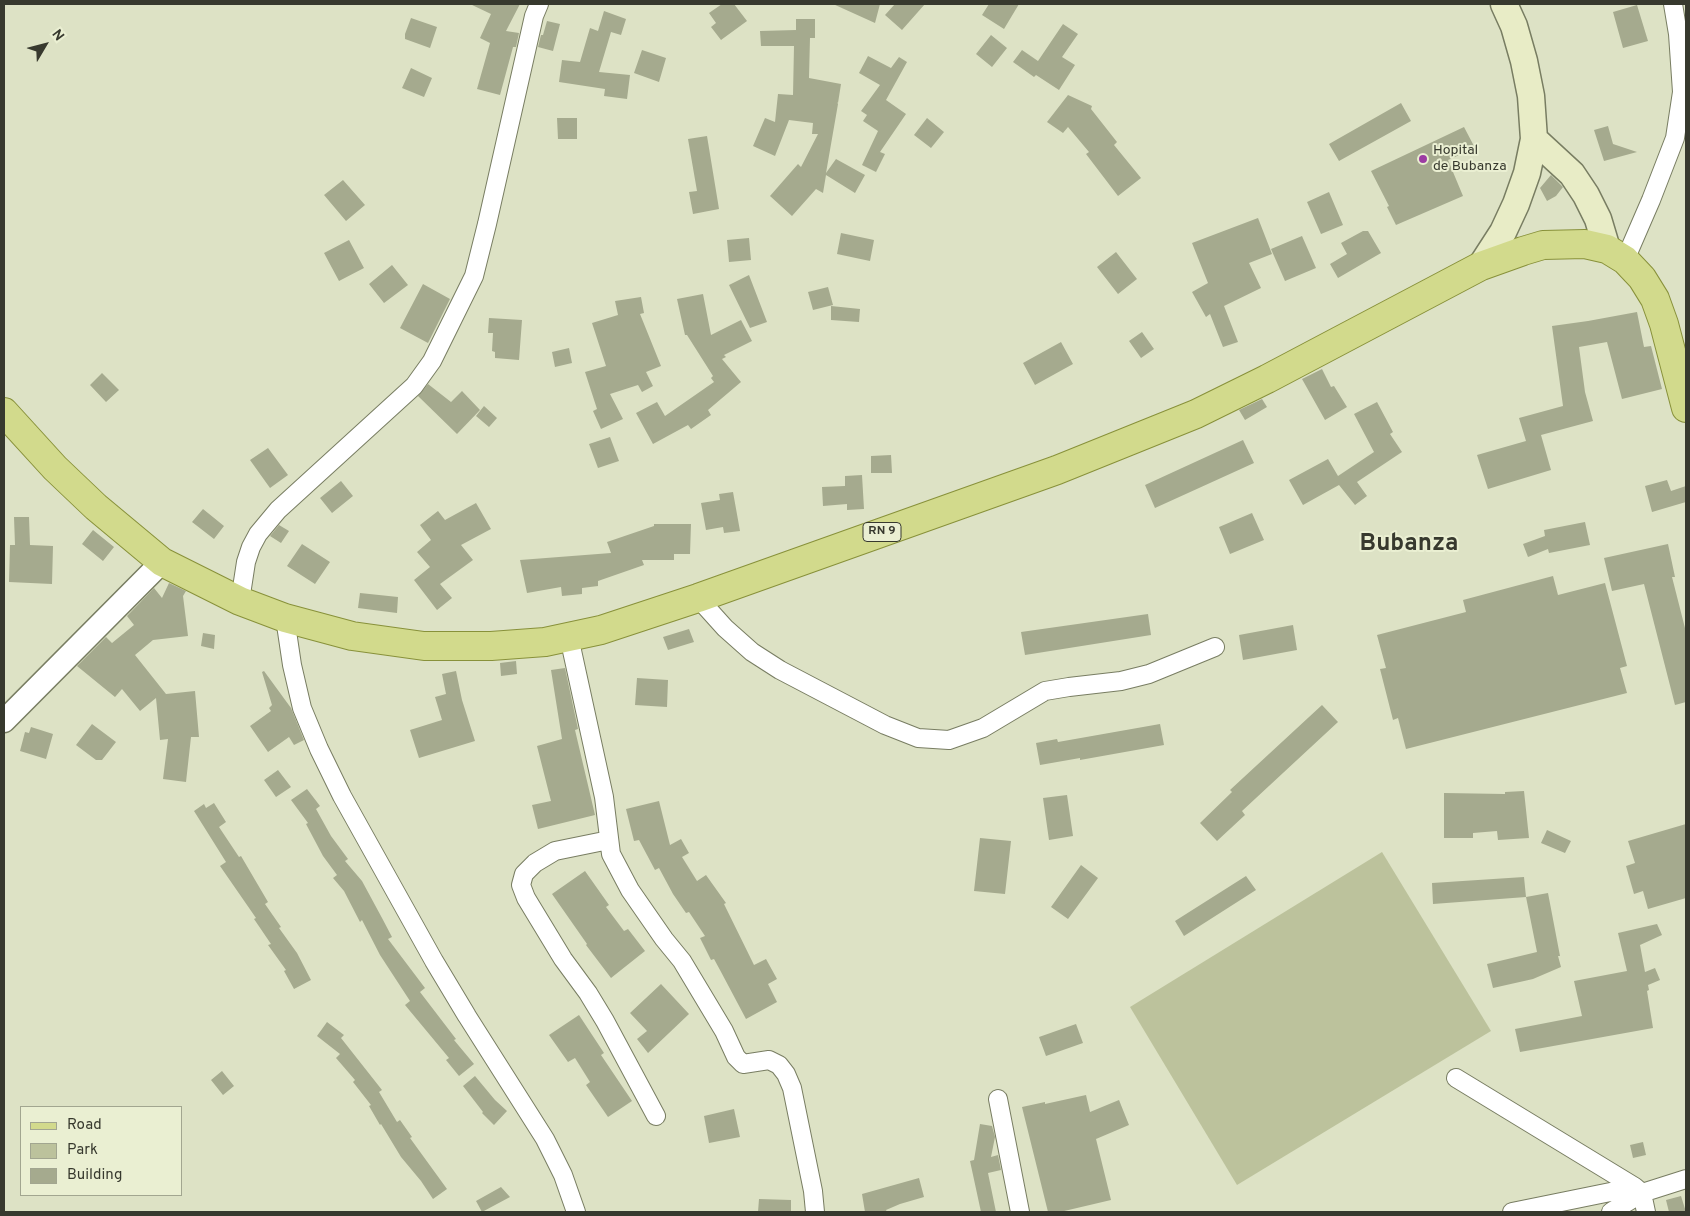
<!DOCTYPE html>
<style>
body{margin:0}
#map{position:relative;width:1690px;height:1216px;overflow:hidden;background:#dde2c5;font-family:Overpass,sans-serif}
canvas{display:block}
.frame{position:absolute;inset:0;border:5px solid #37392e;pointer-events:none}
.legend{position:absolute;left:20px;top:1106px;width:162px;height:90px;box-sizing:border-box;background:#eaefd2;border:1px solid #a2a690;margin:0;padding:6px 9px;list-style:none;font-size:15px;color:#37392e}
.legend li{display:flex;align-items:center;gap:10px;height:25px}
.legend b{width:25px;border:1px solid #a2a690}
.north{position:absolute;left:20px;top:20px;width:50px;height:50px;-webkit-text-stroke:4px #eaefd2;paint-order:stroke;rotate:53deg;font-size:14px;font-weight:700;line-height:20px;text-align:center;color:#37392e}
.north::after{content:'';display:block;margin:auto;width:18px;height:22px;background:#37392e;clip-path:polygon(50% 0,100% 100%,50% 72%,0 100%)}
</style>
<div id="map">
<canvas width="1690" height="1216"></canvas>
<div class="frame"></div>
<ul class="legend">
<li><b style="height:6px;background:#d2da8c"></b>Road</li>
<li><b style="height:14px;background:#bcc29c"></b>Park</li>
<li><b style="height:14px;background:#a5aa8e"></b>Building</li>
</ul>
<div class="north">N</div>
</div>
<script>
const g = document.querySelector('canvas').getContext('2d');
g.lineJoin = 'round';
function fillPath(path, color) { g.fillStyle = color; g.fill(path, 'evenodd'); }
const toPath = rows => new Path2D(rows.map(r => 'M' + r).join(''));
function strokePath(path, color, width, dash) { g.strokeStyle = color; g.lineWidth = width; g.lineCap = dash ? 'butt' : 'round'; g.setLineDash(dash || []); g.stroke(path); }
function label(font, color, halo, rows, align = 'center') {
  g.font = font + ' Overpass,sans-serif'; g.lineWidth = 4; g.setLineDash([]); g.textBaseline = 'middle'; g.strokeStyle = halo; g.fillStyle = color; for (const [text, x, y, turn = 0] of rows) {
    g.save(); g.translate(x, y); g.rotate((+turn || 0) * Math.PI / 180); g.textAlign = isNaN(turn) ? turn : align; if (halo) g.strokeText(text, 0, 0); g.fillText(text, 0, 0); g.restore();
  }
}
fillPath(toPath([
 [1382,852,1491,1031,1237,1185,1130,1007]
]), '#bcc29c');
fillPath(toPath([
 [470,4,520,4,506,31,519,33,516,47,513,47,500,95,477,89,490,43,480,38,491,14],
 [722,4,734,4,747,21,721,40,711,27,716,23,709,13],
 [833,4,880,4,875,23],
 [895,4,925,4,902,30,885,15],
 [989,4,1019,4,1004,29,982,15],
 [1637,5,1648,41,1623,48,1613,12],
 [604,11,626,19,621,35,611,32,599,72,630,75,627,99,604,96,605,89,559,82,562,60,580,62,590,28,598,31],
 [411,18,437,27,430,48,405,39,405,34],
 [796,19,815,19,815,38,810,38,809,78,841,84,838,103,837,102,838,104,826,173,836,159,865,175,855,193,826,175,823,193,816,189,792,216,770,196,798,164,801,167,818,134,812,134,813,123,789,120,775,156,753,146,765,118,775,122,778,94,793,95,794,46,761,46,760,31,796,30],
 [547,21,560,24,553,51,538,47,541,35,543,35],
 [1063,24,1078,34,1062,57,1075,65,1059,90,1036,75,1034,77,1013,62,1022,50,1038,61],
 [991,35,1007,48,992,67,976,54],
 [642,50,666,58,659,82,634,73],
 [868,56,891,68,899,57,907,62,886,100,906,114,880,152,885,154,876,172,862,165,878,131,863,121,867,115,861,111,880,85,859,73],
 [411,68,432,78,424,97,402,88],
 [1068,95,1092,106,1091,109,1117,142,1114,145,1141,178,1118,196,1086,154,1089,152,1068,127,1063,133,1047,122],
 [1401,103,1411,121,1339,161,1329,144],
 [557,118,577,118,577,139,558,139],
 [927,118,944,132,931,148,914,135],
 [1608,126,1613,144,1637,152,1604,161,1594,130],
 [1464,127,1475,148,1448,160,1463,196,1396,225,1387,207,1389,206,1371,171],
 [707,136,719,209,693,214,689,192,697,191,688,139],
 [1551,175,1563,187,1556,196,1547,201,1540,188],
 [343,180,365,205,346,221,324,195],
 [1329,192,1343,225,1321,234,1307,202],
 [1258,218,1272,254,1249,263,1261,288,1224,306,1238,342,1223,347,1210,314,1206,317,1192,292,1208,283,1192,243],
 [1363,231,1368,231,1381,253,1338,278,1330,264,1347,254,1341,243],
 [841,233,874,240,870,261,837,254],
 [1302,236,1316,268,1285,281,1271,249],
 [749,238,751,260,729,262,727,240],
 [349,240,364,268,339,281,324,253],
 [1116,252,1137,279,1118,294,1097,267],
 [392,265,408,285,384,303,369,284],
 [749,275,767,322,750,328,729,285],
 [423,284,450,299,428,343,400,328],
 [828,287,833,305,813,310,808,292],
 [703,294,711,335,741,320,752,341,724,355,726,357,722,359,741,382,708,410,711,415,691,429,688,425,653,444,636,413,657,402,665,416,714,382,711,378,713,376,687,335,685,335,677,299],
 [641,297,644,313,640,314,661,366,646,372,653,386,642,392,638,385,610,394,623,419,601,429,593,411,597,409,585,372,606,366,592,323,618,315,615,301],
 [831,306,860,309,859,322,831,320],
 [1637,312,1644,347,1651,346,1662,389,1622,399,1607,342,1579,347,1585,392,1593,421,1541,435,1551,470,1488,489,1477,455,1526,441,1519,418,1563,406,1552,326,1588,321],
 [489,318,522,320,519,360,495,358,495,352,492,351,493,333,488,333],
 [1142,332,1154,349,1141,358,1129,341],
 [1061,342,1073,364,1035,385,1023,363],
 [569,348,572,363,555,367,552,352],
 [1322,369,1331,387,1334,386,1347,407,1325,420,1302,379],
 [102,373,119,390,106,402,90,385],
 [428,384,451,402,462,391,480,410,457,434,418,396],
 [1262,399,1267,407,1245,420,1239,410],
 [1377,402,1393,432,1390,434,1402,452,1357,482,1367,496,1355,505,1339,485,1303,505,1289,480,1328,459,1338,476,1374,452,1354,414],
 [484,406,497,418,489,427,476,416],
 [610,437,619,461,598,468,589,444],
 [1243,440,1254,463,1155,508,1145,485],
 [268,448,288,475,270,488,250,460],
 [891,455,892,473,871,473,871,456],
 [862,475,864,509,847,510,847,504,823,506,822,487,845,486,845,476],
 [1667,480,1671,491,1686,486,1686,502,1652,512,1645,486],
 [341,481,353,496,332,513,320,498],
 [733,492,740,531,724,533,723,527,706,530,701,503,720,500,719,494],
 [476,503,491,529,461,545,473,560,440,584,452,598,437,610,414,580,430,567,417,552,431,540,420,525,438,511,445,520],
 [203,509,224,526,214,539,192,522],
 [1252,513,1264,540,1230,554,1219,527],
 [14,517,29,517,30,545,53,546,52,584,9,582,10,545,15,545],
 [1585,522,1590,545,1549,553,1548,549,1528,557,1523,544,1545,536,1544,530],
 [654,524,691,524,690,554,674,554,674,560,642,560,644,565,598,581,598,586,582,588,582,594,562,596,561,587,527,593,520,560,611,553,607,542,654,526],
 [279,525,289,531,281,543,270,536],
 [93,530,114,547,103,561,82,544],
 [302,544,330,562,315,584,287,566],
 [1668,544,1675,577,1672,577,1686,632,1686,702,1675,705,1644,584,1612,591,1604,558],
 [1553,576,1558,595,1605,583,1627,666,1620,668,1627,693,1406,749,1398,718,1393,720,1380,669,1386,668,1377,635,1466,612,1463,600],
 [169,583,186,591,183,596,188,636,153,640,135,655,166,694,195,691,199,737,191,737,186,782,163,779,168,739,160,740,156,698,140,711,122,689,115,697,77,666,106,637,112,643,134,625,127,616,154,588,162,598],
 [360,593,398,597,397,613,358,608],
 [1148,614,1151,635,1025,655,1021,632],
 [1293,625,1297,650,1243,660,1239,635],
 [689,629,694,642,668,650,663,637],
 [203,633,215,635,214,649,201,646],
 [516,661,517,674,501,676,500,663],
 [565,668,578,729,575,730,595,815,538,829,532,805,551,801,537,746,562,739,551,670],
 [264,671,291,708,304,740,294,745,289,737,268,752,250,726,271,711,269,708,272,705,262,672],
 [456,671,462,700,475,741,419,758,410,730,442,720,435,697,446,694,442,674],
 [637,678,668,680,667,707,635,705],
 [1322,705,1338,722,1242,811,1245,815,1217,841,1200,823,1232,792,1230,790],
 [92,724,116,742,102,760,96,760,76,745],
 [1160,724,1164,745,1080,760,1080,758,1040,765,1036,743,1057,739,1058,742],
 [31,727,53,734,46,759,20,751,25,732,29,733],
 [278,770,291,787,276,797,264,780],
 [307,789,320,806,316,809,331,836,348,859,345,861,362,881,382,918,392,937,388,939,425,988,420,992,456,1039,454,1040,474,1064,459,1076,446,1060,449,1058,405,1005,410,1001,380,955,362,920,360,922,344,891,333,878,337,875,323,856,306,824,308,823,291,800],
 [1524,791,1529,838,1498,840,1497,831,1473,833,1473,838,1444,838,1444,793,1505,794,1505,792],
 [1067,795,1073,836,1049,840,1043,798],
 [659,801,670,845,681,839,689,853,682,857,697,881,706,875,726,903,724,904,754,965,766,959,777,979,768,984,777,1002,746,1019,720,970,714,959,711,960,700,938,705,936,689,912,686,913,673,894,659,868,655,870,639,840,634,841,626,809],
 [214,803,226,822,219,827,239,857,241,856,268,902,265,904,281,927,279,928,297,953,311,980,294,989,284,971,286,970,268,945,271,944,254,919,256,918,220,866,226,862,194,811,204,804,206,808],
 [1686,824,1686,898,1648,909,1643,891,1634,894,1626,866,1635,863,1628,841],
 [1547,830,1571,841,1565,853,1541,843],
 [980,838,1011,841,1005,894,974,891],
 [1081,865,1098,878,1068,919,1051,907],
 [585,871,609,905,606,907,624,931,628,929,645,951,611,978,586,945,587,944,552,894],
 [1246,876,1256,890,1184,936,1175,921],
 [1524,877,1526,897,1433,904,1432,883],
 [1548,893,1560,956,1558,956,1561,967,1533,979,1493,988,1487,964,1537,952,1526,897],
 [1657,924,1662,935,1640,945,1645,972,1655,968,1660,980,1648,985,1649,990,1647,991,1653,1028,1520,1052,1515,1029,1582,1016,1574,981,1627,971,1618,933],
 [661,984,689,1014,648,1053,637,1039,647,1031,630,1013],
 [579,1015,604,1053,601,1055,632,1101,608,1117,586,1085,590,1082,575,1058,568,1062,549,1035],
 [327,1022,344,1035,341,1038,382,1090,379,1092,397,1122,400,1120,412,1137,410,1138,447,1189,433,1199,421,1181,401,1157,381,1124,380,1125,369,1106,371,1105,353,1082,355,1080,336,1058,340,1054,317,1036],
 [1076,1024,1083,1043,1046,1056,1039,1037],
 [222,1071,234,1086,223,1095,211,1080],
 [475,1076,495,1100,507,1111,494,1125,482,1113,483,1112,463,1086],
 [1086,1095,1090,1112,1119,1100,1129,1125,1096,1139,1111,1200,1060,1212,1048,1212,1022,1107,1045,1102,1045,1104],
 [734,1109,740,1137,709,1143,704,1116],
 [980,1124,992,1126,995,1137,991,1157,998,1155,1001,1170,988,1173,996,1212,981,1212,970,1161,974,1160],
 [1643,1142,1646,1155,1633,1158,1630,1145],
 [919,1178,924,1197,900,1204,886,1210,887,1212,865,1212,862,1194],
 [501,1187,510,1197,482,1212,476,1201],
 [1681,1196,1686,1212,1669,1212,1666,1200],
 [759,1199,791,1200,791,1212,758,1212]
]), '#a5aa8e');
const minor = toPath([
 [1625,260,1651,200,1675,138,1682,92,1678,34,1673,4],
 [698,598,725,628,752,652,780,670,885,725,918,738,949,740,983,728,1045,691,1069,687,1121,681,1149,674,1215,647],
 [240,601,246,562,251,547,258,534,278,510,414,386,432,361,474,276,487,224,534,16,539,4],
 [285,618,292,665,302,708,319,749,342,796,434,961,467,1016,545,1139,563,1175,576,1212],
 [569,637,604,797,611,854,630,890,664,939,682,961,724,1031,736,1057,743,1064,769,1060,779,1065,786,1074,792,1088,813,1191,815,1212],
 [609,840,555,851,535,863,524,874,521,885,526,898,563,959,588,993,605,1021,656,1116],
 [1456,1078,1635,1187],
 [998,1099,1020,1212],
 [1512,1212,1635,1187,1642,1193,1686,1179],
 [1611,1212,1642,1193,1646,1212]
]);
const tertiary = toPath([
 [4,721,162,562]
]);
const secondary = toPath([
 [1534,139,1572,174,1586,195,1598,219,1607,249],
 [1481,266,1503,232,1516,204,1527,173,1534,139,1531,96,1524,61,1514,26,1504,4]
]);
const primary = toPath([
 [4,412,55,468,96,507,162,562,240,601,285,618,352,636,424,646,491,646,545,642,601,630,698,598,1057,470,1196,414,1267,379,1481,266,1523,251,1543,245,1585,244,1607,249,1625,260,1642,278,1655,299,1664,324,1686,408]
]);
strokePath(minor, '#787d62', 20);
strokePath(tertiary, '#787d62', 25);
strokePath(secondary, '#787d62', 29);
strokePath(primary, '#88913a', 30);
strokePath(minor, '#fff', 18);
strokePath(tertiary, '#fff', 22);
strokePath(secondary, '#e8ecc6', 26);
strokePath(primary, '#d2da8c', 28);
for (const [x, y, r, color] of [
 [1423,159,5,"#9c3ca3"]
]) { const dot = new Path2D(); dot.arc(x, y, r, 0, 2 * Math.PI); g.fillStyle = color; g.fill(dot); strokePath(dot, '#eaefd2', 2); }
for (const [x, y, w] of [
 [882,532,38]
]) { const box = new Path2D(); box.roundRect(x - w / 2, y - 9.5, w, 19, 4); g.fillStyle = '#eaefd2'; g.fill(box); strokePath(box, '#37392e', 1); }
label('bold 12px', '#37392e', null, [
 ["RN 9",882,532]
]);
label('14px', '#37392e', '#eaefd2', [
 ["Hopital",1433,151],
 ["de Bubanza",1433,167]
], 'left');
label('bold 24px', '#37392e', '#eaefd2', [
 ["Bubanza",1409,545]
]);
</script>
